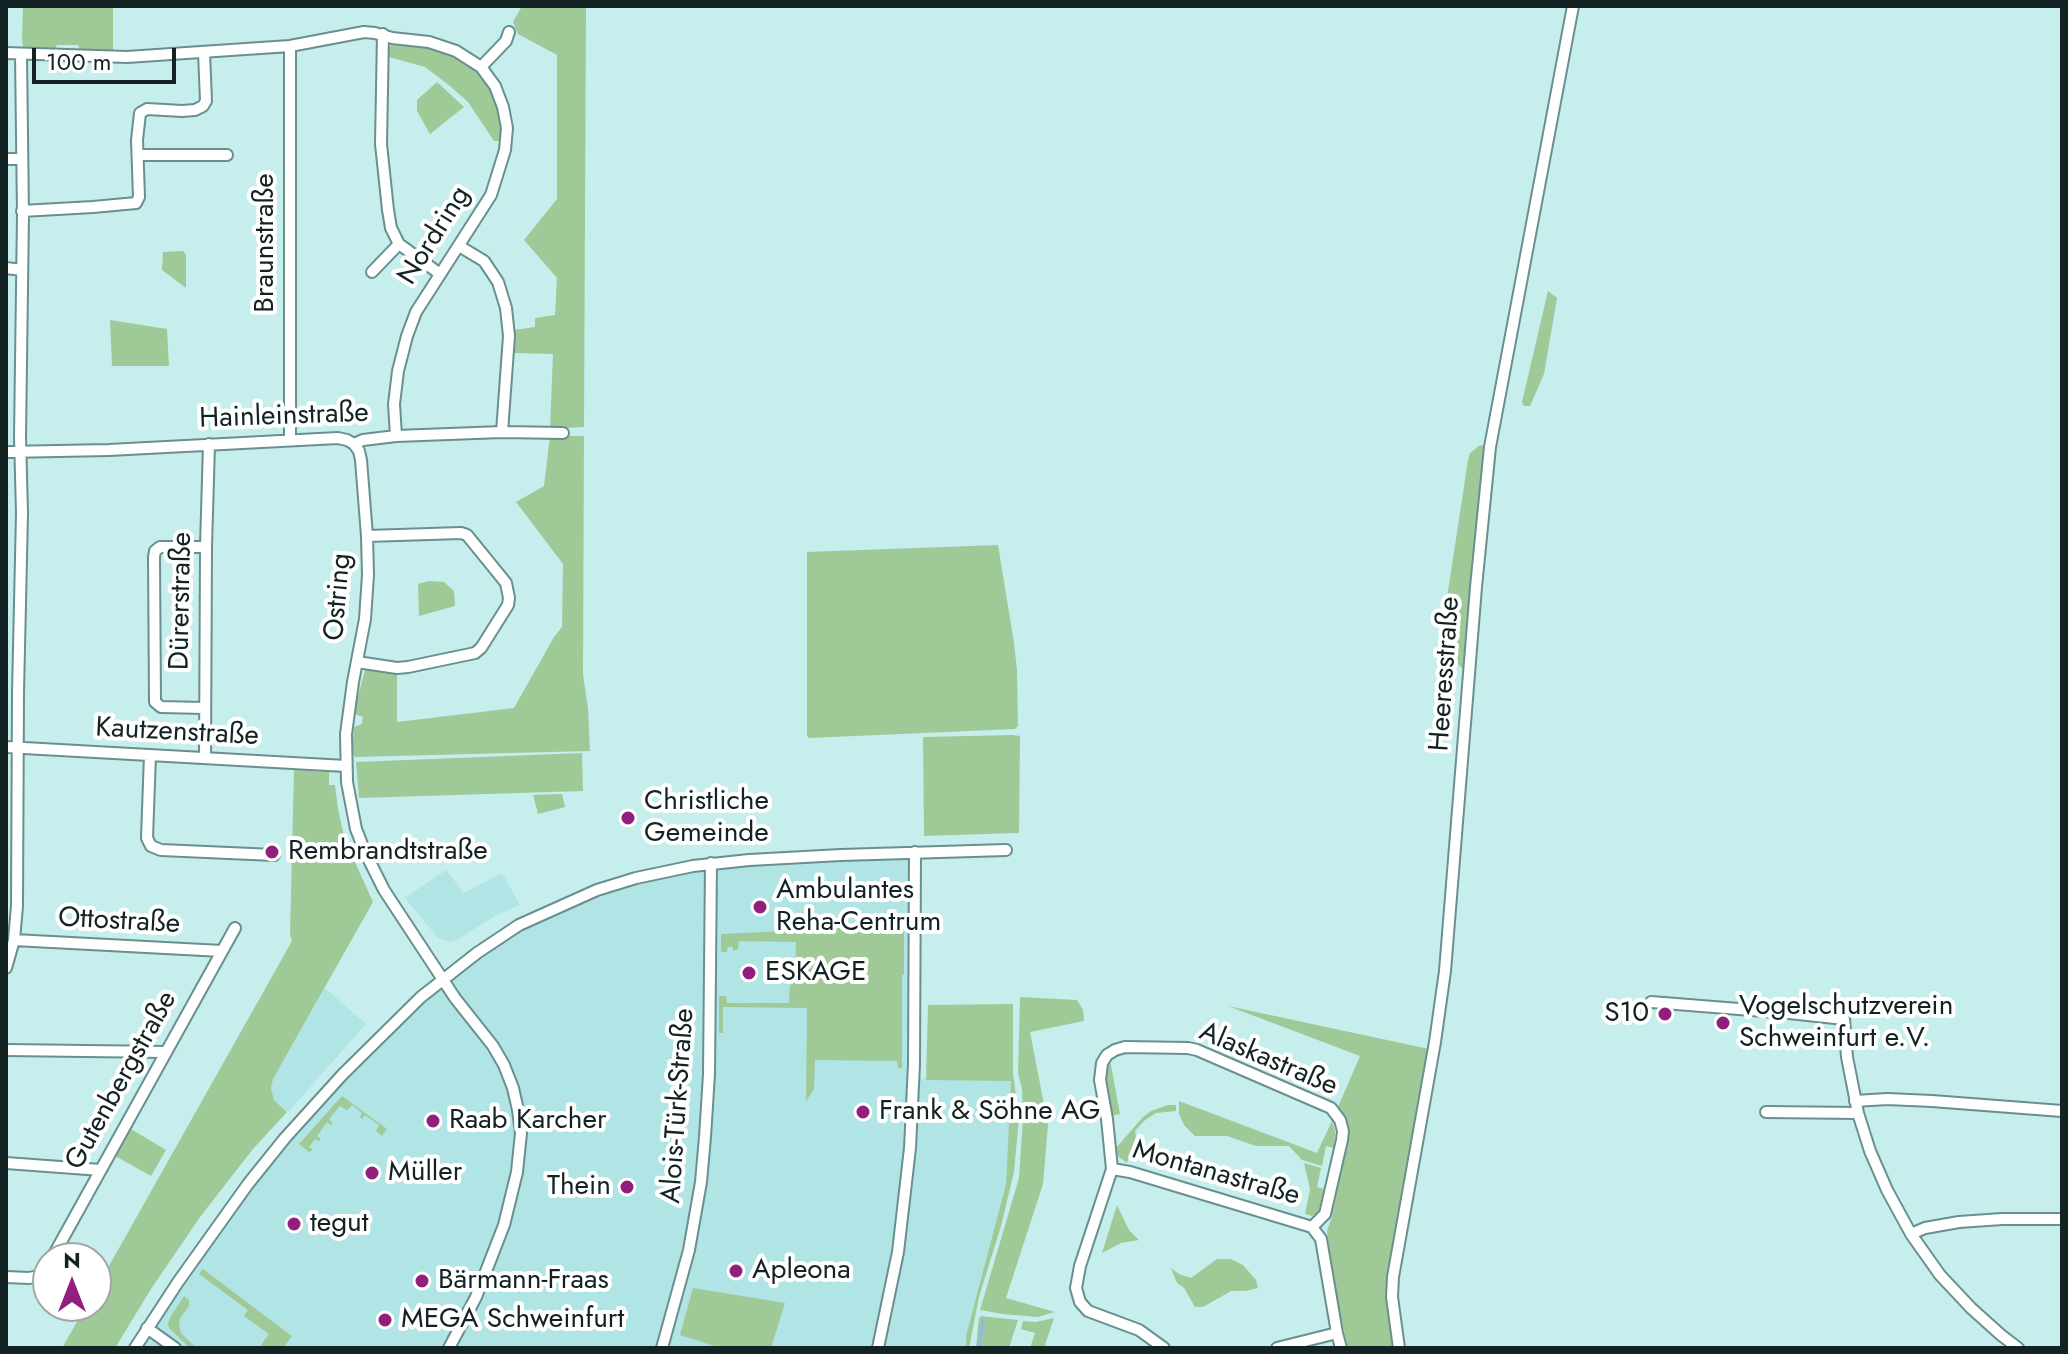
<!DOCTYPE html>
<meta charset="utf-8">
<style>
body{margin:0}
#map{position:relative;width:2068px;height:1354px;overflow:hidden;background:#c6eeed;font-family:Jost,sans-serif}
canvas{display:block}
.frame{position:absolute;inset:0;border:8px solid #132222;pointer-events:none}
.north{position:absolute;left:32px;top:1242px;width:80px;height:80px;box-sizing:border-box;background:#fff;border:2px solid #a1a7a7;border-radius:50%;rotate:0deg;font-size:22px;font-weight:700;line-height:32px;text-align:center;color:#132222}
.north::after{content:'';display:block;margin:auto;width:28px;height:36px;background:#921f7e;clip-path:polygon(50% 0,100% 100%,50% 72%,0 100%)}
.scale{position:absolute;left:32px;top:48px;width:144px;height:36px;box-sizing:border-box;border:4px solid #132222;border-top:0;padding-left:10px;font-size:24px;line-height:28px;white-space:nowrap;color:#132222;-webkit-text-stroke:6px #fff;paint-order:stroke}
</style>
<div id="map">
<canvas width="2068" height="1354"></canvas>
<div class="frame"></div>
<div class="north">N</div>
<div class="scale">100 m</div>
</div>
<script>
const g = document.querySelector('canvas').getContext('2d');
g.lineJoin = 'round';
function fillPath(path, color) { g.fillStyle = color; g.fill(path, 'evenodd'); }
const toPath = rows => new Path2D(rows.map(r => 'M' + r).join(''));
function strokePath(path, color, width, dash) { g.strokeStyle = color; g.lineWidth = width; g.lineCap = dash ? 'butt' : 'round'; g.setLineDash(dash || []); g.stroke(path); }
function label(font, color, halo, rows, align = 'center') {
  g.font = font + ' Jost,sans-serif'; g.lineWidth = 8; g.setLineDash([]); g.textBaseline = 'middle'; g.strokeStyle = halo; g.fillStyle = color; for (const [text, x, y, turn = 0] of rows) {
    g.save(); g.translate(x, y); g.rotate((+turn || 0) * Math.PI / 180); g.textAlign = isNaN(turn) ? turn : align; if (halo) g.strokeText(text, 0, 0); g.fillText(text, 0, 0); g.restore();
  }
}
fillPath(toPath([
 [915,853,913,1078,1011,1079,1006,1184,966,1336,966,1348,136,1348,249,1184,388,1029,497,939,571,901,693,866],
 [446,870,464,893,502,873,520,905,496,915,457,940,449,942,438,938,405,898],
 [325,988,366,1024,288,1112,274,1100,271,1088,273,1079]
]), '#b1e4e4');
fillPath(toPath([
 [23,6,42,6,48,8,54,6,113,6,113,50,80,50,78,45,57,45,55,50,27,49,23,47,22,39],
 [522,6,586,6,584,427,550,429,553,354,512,353,514,330,535,327,535,318,555,315,557,278,524,240,557,199,557,55,518,34,513,22],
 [394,44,428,48,445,52,456,57,475,69,491,88,502,123,500,141,494,141,468,102,450,86,425,67,389,57,387,48],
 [437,82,464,107,430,134,417,111,417,100],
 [183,251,186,255,186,288,162,270,163,252],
 [1548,291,1557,298,1544,374,1530,406,1524,406,1522,402],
 [110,320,167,329,169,366,112,366],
 [550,436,584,436,583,674,588,708,590,751,355,757,352,752,354,727,362,724,363,717,355,714,355,707,365,670,370,669,397,672,397,722,514,708,554,637,562,627,563,564,516,502,544,486],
 [1480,445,1488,447,1467,673,1453,659,1447,634,1448,591,1468,460,1470,453],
 [998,545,1014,643,1017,670,1018,726,1015,729,809,738,807,735,807,552],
 [429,581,444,582,454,591,455,606,419,616,418,584],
 [1013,735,1020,736,1019,833,924,836,923,737],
 [582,753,583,791,359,798,356,762],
 [294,770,329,772,329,785,335,785,338,809,345,840,373,902,273,1079,271,1088,274,1100,287,1112,253,1149,200,1217,151,1289,115,1348,62,1348,86,1306,96,1306,96,1289,292,941,290,934],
 [562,794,565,807,538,814,533,795],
 [893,914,904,914,904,974,902,975,902,1068,898,1068,897,1061,815,1060,814,1089,806,1101,807,1008,723,1007,723,1033,719,1033,719,996,726,996,727,1003,789,1003,790,985,793,984,795,970,796,942,739,941,738,949,733,951,733,947,728,947,727,952,721,952,721,934,786,931,787,926,892,924],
 [1020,997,1077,1000,1083,1010,1084,1021,1030,1032,1048,1125,1043,1184,1006,1298,1055,1312,1038,1317,1002,1314,980,1310,1019,1178,1023,1118,1022,1089,1018,1073],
 [1013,1004,1013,1073,1019,1118,1014,1172,1001,1226,979,1297,969,1348,966,1348,966,1336,1006,1184,1011,1081,926,1080,928,1005],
 [1228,1006,1429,1049,1391,1256,1389,1277,1395,1348,1348,1348,1334,1288,1327,1231,1332,1216,1347,1141,1345,1119,1338,1107,1360,1056],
 [1110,1060,1120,1114,1111,1116,1104,1080,1106,1064],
 [342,1096,387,1129,382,1136,376,1131,379,1125,365,1115,362,1119,360,1117,362,1113,352,1105,347,1110,340,1106,329,1119,333,1123,331,1125,327,1122,317,1136,321,1139,319,1141,315,1139,309,1147,313,1150,309,1152,299,1144],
 [1179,1101,1317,1153,1332,1121,1335,1132,1334,1148,1326,1146,1322,1166,1302,1160,1289,1146,1256,1146,1227,1136,1195,1136,1184,1125,1179,1114],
 [1168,1105,1176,1105,1176,1111,1156,1113,1144,1121,1135,1131,1136,1136,1127,1163,1120,1158,1116,1153,1116,1148,1143,1117,1151,1111],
 [131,1129,166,1150,151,1176,115,1156],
 [1304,1163,1321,1168,1317,1187,1324,1189,1318,1213,1312,1216,1305,1214,1310,1189],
 [1117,1205,1129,1230,1139,1240,1121,1243,1102,1253],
 [1217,1259,1231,1259,1243,1265,1256,1280,1258,1288,1246,1291,1231,1291,1203,1307,1195,1307,1184,1288,1177,1283,1171,1268,1179,1274,1191,1278],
 [203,1269,289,1334,292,1336,283,1348,259,1348,269,1334,244,1316,248,1310,199,1274],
 [693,1288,785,1303,771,1348,721,1348,680,1335],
 [184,1296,189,1300,189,1306,180,1318,179,1326,181,1333,196,1348,190,1348,169,1328,168,1323,171,1316],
 [981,1316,1018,1320,1009,1348,976,1348,979,1318],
 [1054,1318,1044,1348,1030,1348,1035,1333,1021,1329,1023,1321,1036,1322]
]), '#a0c998');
strokePath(toPath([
 [979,1348,983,1320]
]), '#8cbaee', 3);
const street = toPath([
 [383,34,381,144,388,210,391,228,399,244,440,274],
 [6,53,127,57,290,46,364,32,375,33,392,38,429,42,456,51,481,67,495,86,503,107,507,128,505,150,491,195,416,312,407,336,398,371,394,404,396,436],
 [481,67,506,41,509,32],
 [138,155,227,155],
 [6,159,22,159],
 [22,211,93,207,136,203,139,197,137,140,140,113,147,109,182,111,195,110,203,106,206,101,204,52],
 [459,246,484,261,498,282,506,308,509,336,502,432],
 [6,268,22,270],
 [372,272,399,244],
 [290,440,290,46],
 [354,444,359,451,361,460,367,536,368,575,365,619,353,682,346,734,347,782,356,829,365,852,384,890,455,998,493,1046,504,1065,513,1088,518,1110,521,1133,517,1172,504,1225,476,1297,449,1348],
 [6,452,109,450,338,438,347,440,354,444,363,440,396,436,502,432,563,433],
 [357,662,397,668,408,667,475,653,481,648,508,605,509,598,506,583,467,535,461,533,367,536],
 [205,708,161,707,155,702,154,557,155,551,160,547,206,547],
 [6,747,346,766],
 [150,755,147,838,151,846,161,850,274,855],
 [205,758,206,547,209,444],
 [14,940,222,951],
 [6,968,14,940,17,906,18,693,22,513,20,437,23,214,21,54],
 [1651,1002,1789,1013,1844,1019,1847,1057,1858,1113,1870,1151,1887,1190,1911,1234,1940,1275,1971,1308,2001,1335,2018,1348],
 [6,1050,165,1052],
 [1855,1101,1887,1099,1932,1101,2062,1111],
 [1766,1112,1858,1113],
 [6,1163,101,1170],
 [1112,1169,1130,1172,1312,1227,1321,1239,1337,1333,1341,1348],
 [1911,1234,1925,1228,1959,1222,2002,1219,2062,1219],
 [52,1258,235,928],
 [6,1277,29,1278,39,1276,48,1266],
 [147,1328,175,1348],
 [135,1348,178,1282,248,1184,285,1138,343,1074,421,997,477,953,519,925,597,890,636,878,693,866,749,860,841,855,1006,850],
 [662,1348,689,1250,701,1182,705,1137,709,1074,711,863],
 [878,1348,898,1252,910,1148,914,1064,915,852],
 [1164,1348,1139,1330,1088,1311,1080,1302,1076,1288,1080,1266,1112,1169,1107,1119,1100,1080,1102,1063,1107,1055,1115,1050,1125,1047,1188,1048,1197,1050,1331,1108,1340,1120,1343,1131,1342,1140,1325,1214,1312,1227],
 [1277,1348,1337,1333],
 [1399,1348,1392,1297,1393,1277,1435,1042,1445,971,1476,587,1490,447,1573,6]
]);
strokePath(street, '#698f8f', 14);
strokePath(street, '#fff', 10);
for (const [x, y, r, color] of [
 [628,818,8,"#921f7e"],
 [272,852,8,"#921f7e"],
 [760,907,8,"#921f7e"],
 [749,973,8,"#921f7e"],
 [1665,1014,8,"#921f7e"],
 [1723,1023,8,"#921f7e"],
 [863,1112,8,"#921f7e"],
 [433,1121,8,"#921f7e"],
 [372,1173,8,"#921f7e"],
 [627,1187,8,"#921f7e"],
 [294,1224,8,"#921f7e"],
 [736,1271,8,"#921f7e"],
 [422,1281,8,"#921f7e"],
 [385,1320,8,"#921f7e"]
]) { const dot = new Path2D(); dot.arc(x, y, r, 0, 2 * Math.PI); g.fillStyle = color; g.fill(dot); strokePath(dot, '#fff', 3); }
label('28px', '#132222', '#fff', [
 ["Nordring",435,236,-58],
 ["Braunstraße",266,243,-90],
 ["Hainleinstraße",284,417,-2],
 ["Ostring",339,597,-85],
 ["Dürerstraße",182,601,-89],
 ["Heeresstraße",1446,674,-86],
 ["Kautzenstraße",177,733,3],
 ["Ottostraße",119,922,3],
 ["Alaskastraße",1268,1060,23],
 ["Gutenbergstraße",122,1081,-61],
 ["Alois-Türk-Straße",679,1106,-86],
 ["Montanastraße",1216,1174,16]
]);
label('28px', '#132222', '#fff', [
 ["Christliche",644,802],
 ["Gemeinde",644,834],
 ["Rembrandtstraße",288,852],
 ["Ambulantes",776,891],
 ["Reha-Centrum",776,923],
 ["ESKAGE",765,973],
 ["Vogelschutzverein",1739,1007],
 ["Schweinfurt e.V.",1739,1039],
 ["S10",1649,1014,"right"],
 ["Frank & Söhne AG",879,1112],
 ["Raab Karcher",449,1121],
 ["Müller",388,1173],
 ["Thein",611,1187,"right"],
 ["tegut",310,1224],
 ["Apleona",752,1271],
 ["Bärmann-Fraas",438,1281],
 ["MEGA Schweinfurt",401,1320]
], 'left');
</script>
